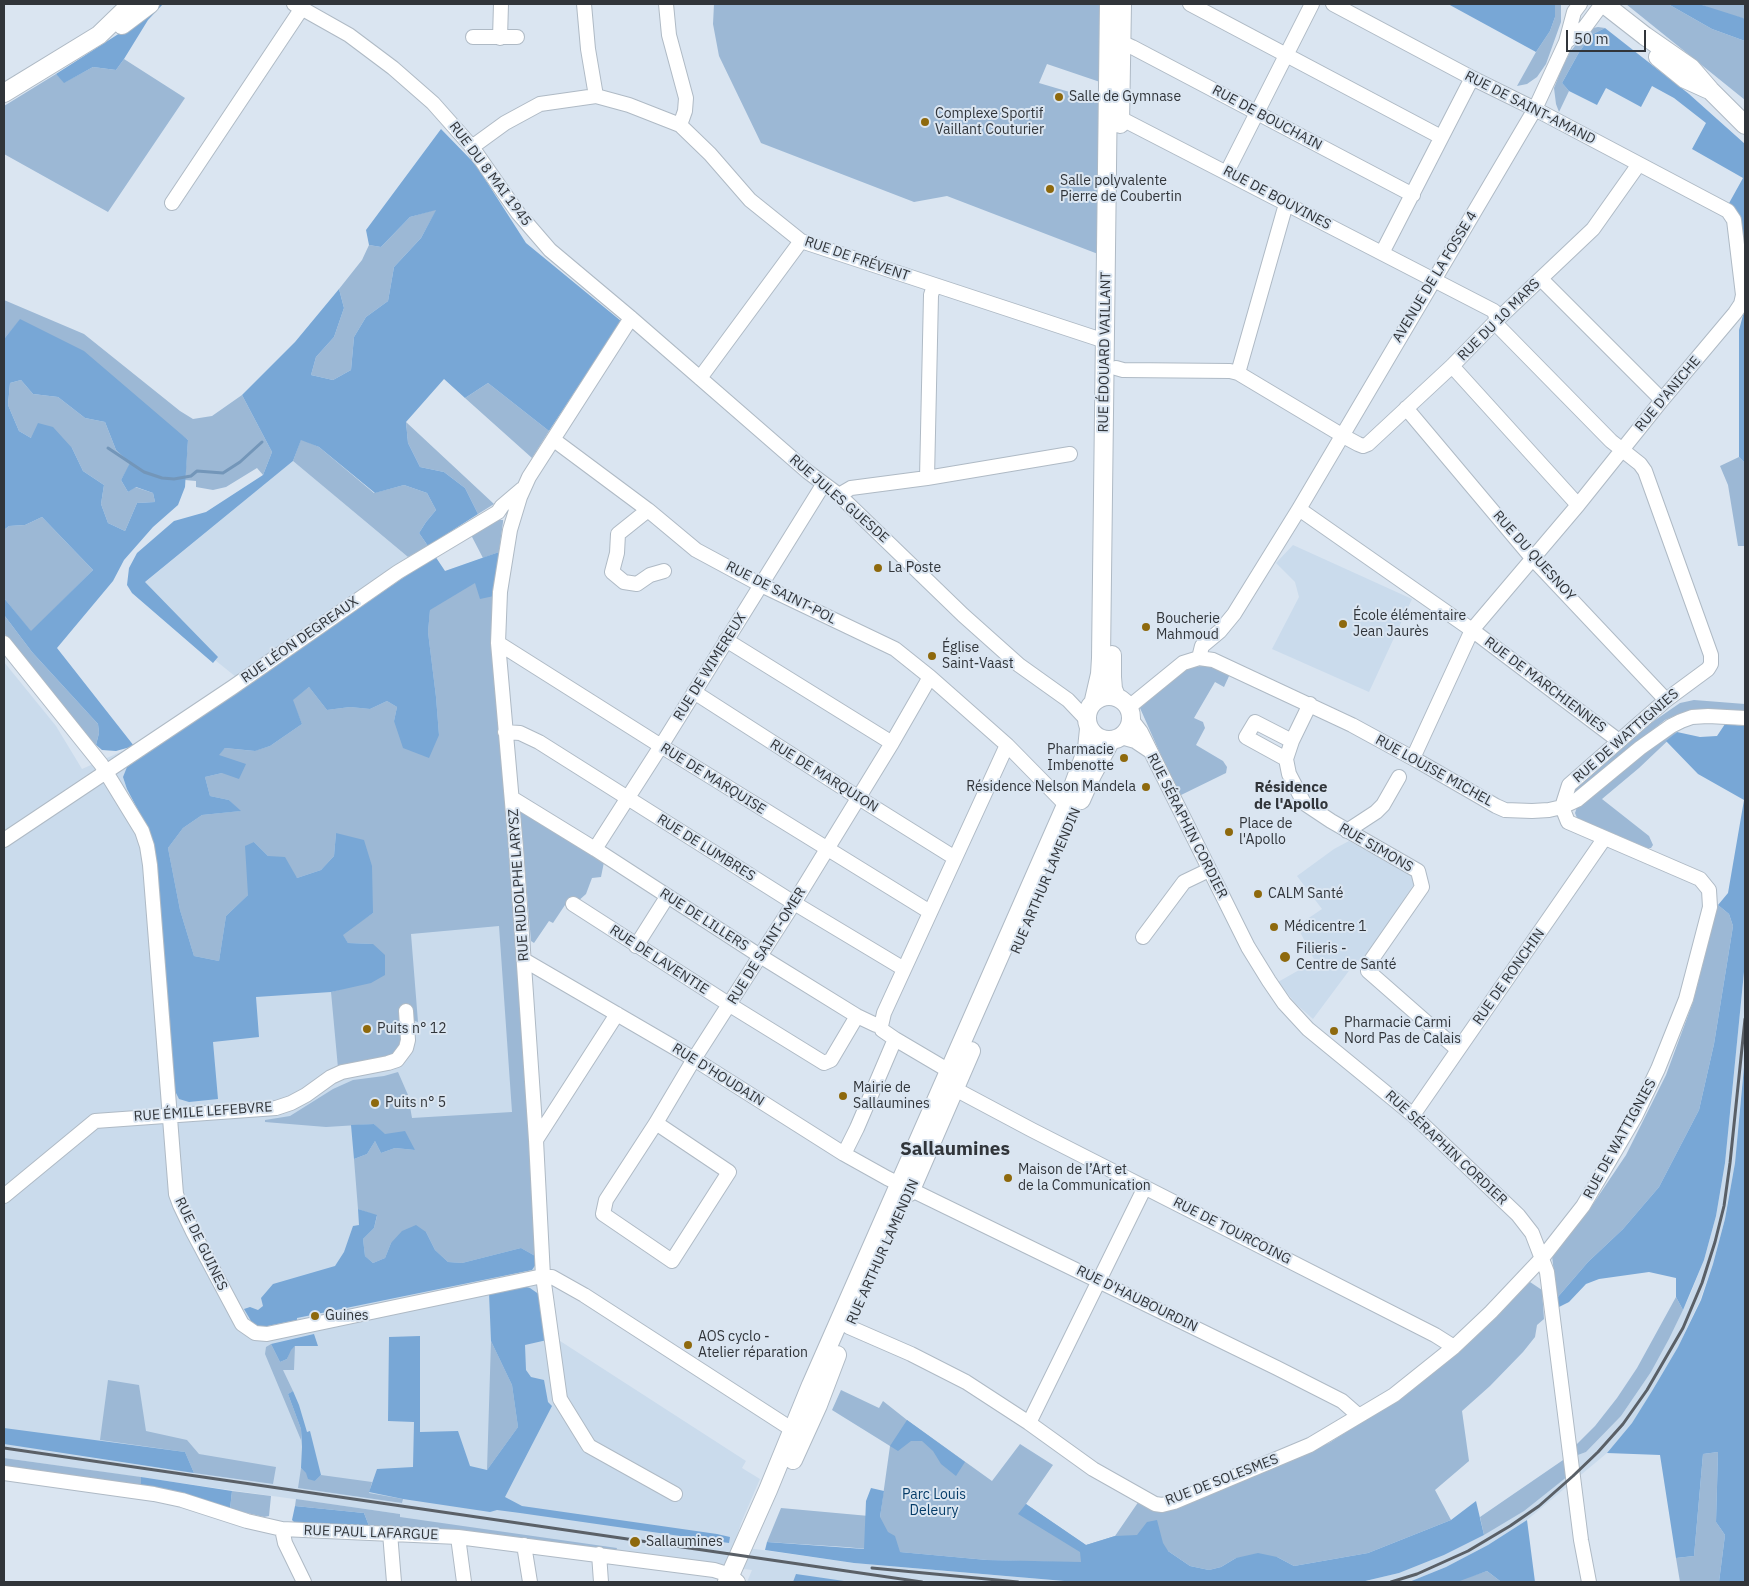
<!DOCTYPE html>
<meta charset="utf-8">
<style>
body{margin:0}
#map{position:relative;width:1749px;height:1586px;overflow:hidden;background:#dae5f1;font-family:"IBM Plex Sans",sans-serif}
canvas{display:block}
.frame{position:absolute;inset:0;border:5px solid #31353a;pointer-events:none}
.scale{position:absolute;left:1566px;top:30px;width:80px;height:22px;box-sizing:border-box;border:2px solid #31353a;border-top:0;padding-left:6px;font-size:15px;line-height:18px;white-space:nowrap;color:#31353a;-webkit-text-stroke:4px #dae5f1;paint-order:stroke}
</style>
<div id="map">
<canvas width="1749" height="1586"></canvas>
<div class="frame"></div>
<div class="scale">50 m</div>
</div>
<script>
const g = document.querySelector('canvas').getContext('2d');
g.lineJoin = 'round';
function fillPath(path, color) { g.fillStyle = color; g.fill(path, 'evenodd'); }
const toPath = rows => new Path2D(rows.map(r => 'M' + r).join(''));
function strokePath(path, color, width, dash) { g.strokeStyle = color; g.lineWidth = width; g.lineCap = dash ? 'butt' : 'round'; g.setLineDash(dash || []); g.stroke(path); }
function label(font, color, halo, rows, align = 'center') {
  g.font = font + ' "IBM Plex Sans",sans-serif'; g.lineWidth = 4; g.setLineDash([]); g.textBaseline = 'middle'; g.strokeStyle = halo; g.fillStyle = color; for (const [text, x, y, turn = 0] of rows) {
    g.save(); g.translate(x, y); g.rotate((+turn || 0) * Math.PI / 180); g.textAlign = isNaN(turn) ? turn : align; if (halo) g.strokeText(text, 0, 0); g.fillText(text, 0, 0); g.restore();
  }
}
fillPath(toPath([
 [293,461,408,557,428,546,445,571,512,548,507,582,504,635,510,726,520,812,531,941,530,972,546,1258,557,1339,746,1461,742,1468,760,1479,741,1523,734,1546,854,1563,1076,1582,747,1582,752,1570,635,1554,420,1528,400,1517,400,1514,4,1458,4,662,56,726,82,769,134,746,236,677,132,593],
 [1293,545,1412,599,1369,692,1272,649,1299,597,1295,582,1276,563],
 [1349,841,1413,876,1414,884,1371,950,1359,961,1357,960,1313,1019,1296,1004,1278,982,1315,961,1297,926,1322,909,1297,876,1334,849],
 [1745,962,1745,1055,1735,1163,1725,1219,1713,1264,1700,1300,1678,1347,1652,1391,1632,1423,1607,1453,1527,1520,1488,1545,1446,1567,1409,1582,1361,1582,1399,1573,1444,1555,1484,1535,1568,1476,1579,1465,1578,1455,1586,1452,1621,1416,1651,1372,1669,1339,1690,1295,1704,1260,1716,1216,1725,1163]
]), '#cadbec');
fillPath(toPath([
 [714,4,1101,4,1100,82,1047,64,1039,83,1100,101,1098,254,947,196,914,202,761,143,719,56,713,24],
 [1555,4,1561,4,1561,22,1546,64,1537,77,1527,84,1517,86,1536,52,1550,31,1555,17],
 [1626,4,1668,4,1712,29,1745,41,1745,100],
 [1699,4,1745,4,1745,19,1717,11],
 [1598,27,1605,28,1591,35,1578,54,1562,83,1569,91,1559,112,1556,104,1554,88,1562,68,1570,52,1582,37,1593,28],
 [124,59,185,98,108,212,4,154,4,106,56,74,65,82,93,67,116,70],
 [437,209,421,238,394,267,388,301,366,317,354,337,351,370,333,380,311,375,316,357,334,337,344,308,339,289,362,260,369,245,381,247,410,217],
 [4,300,84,334,180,411,193,419,212,416,242,395,272,452,263,475,257,468,226,487,213,490,196,487,196,481,185,480,188,440,20,320,4,339],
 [21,380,33,394,58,397,85,418,105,422,116,450,131,463,121,480,128,492,135,487,153,493,155,502,137,503,125,531,108,523,101,504,104,485,83,471,72,448,31,438,19,431,8,405,10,383],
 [488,383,549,431,532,458,465,398],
 [406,422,494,504,478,514,465,488,444,472,420,467,408,443],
 [301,439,319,447,374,493,404,485,427,493,436,510,426,522,419,533,428,546,408,557,293,461],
 [1739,457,1745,463,1745,546,1738,546,1728,485,1720,466],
 [42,517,93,570,31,632,4,598,4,530,9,526,25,525],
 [497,520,503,520,503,522,499,552,483,558,471,535],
 [475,582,494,596,493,658,508,802,537,1257,521,1248,462,1263,448,1262,435,1250,426,1232,391,1243,385,1258,373,1263,365,1256,363,1239,374,1228,377,1216,358,1209,354,1159,367,1154,375,1141,381,1153,395,1148,415,1150,384,1134,374,1124,326,1127,265,1122,265,1120,290,1116,333,1089,353,1080,384,1076,398,1072,408,1095,412,1118,512,1112,499,926,411,934,418,1022,412,1020,403,1038,400,1050,391,1057,338,1068,331,992,345,988,373,944,348,943,342,934,373,913,336,833,334,856,321,870,297,878,268,856,254,842,248,895,226,916,219,961,194,956,180,910,168,848,183,828,202,815,240,811,229,800,210,796,205,777,222,773,218,755,225,748,254,751,270,746,302,724,292,700,309,687,327,710,350,707,370,709,387,701,397,707,394,721,439,735,436,697,428,632,430,609],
 [4,615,32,652,98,724,99,733,96,745,88,739,4,633],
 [1203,666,1217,668,1230,674,1224,687,1215,682,1194,718,1203,722,1205,728,1196,745,1223,761,1227,767,1226,773,1179,796,1140,708,1183,671,1190,667],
 [1694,700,1745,704,1745,712,1722,710,1695,710,1679,714,1665,720,1574,793,1573,791,1635,734,1680,703],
 [1677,732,1639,768,1602,799,1649,836,1653,845,1651,848,1647,848,1577,818,1575,813,1577,807,1664,737,1670,733],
 [523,809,604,862,601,877,592,878,586,894,577,902,569,899,553,923,549,921,534,943,531,941,520,812],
 [1718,905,1729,914,1733,926,1714,1044,1699,1110,1659,1187,1623,1229,1588,1262,1557,1298,1552,1256,1589,1210,1626,1155,1666,1075,1693,1002],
 [1530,1282,1542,1290,1544,1319,1537,1325,1535,1337,1523,1352,1490,1386,1462,1411,1469,1461,1435,1490,1451,1520,1368,1553,1294,1566,1277,1557,1236,1558,1221,1567,1209,1570,1190,1566,1168,1551,1151,1565,987,1560,845,1547,767,1542,781,1508,880,1517,890,1446,832,1410,841,1390,879,1408,883,1401,907,1420,992,1481,1020,1444,1053,1465,1026,1504,1086,1545,1115,1536,1139,1501,1171,1508,1329,1443,1403,1396,1468,1343],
 [1676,1297,1683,1310,1669,1339,1651,1372,1621,1416,1586,1452,1578,1455,1575,1451,1576,1445,1595,1426,1617,1398,1637,1368],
 [491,1341,512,1385,518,1427,487,1470],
 [271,1344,280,1362,287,1359,290,1350,295,1346,294,1370,283,1370,293,1391,288,1394,301,1429,301,1440,265,1354,266,1347],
 [108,1380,139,1385,146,1431,187,1440,199,1454,276,1467,273,1484,194,1473,185,1452,100,1440],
 [1718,1452,1716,1522,1725,1535,1719,1582,1680,1582,1676,1558,1694,1556,1703,1454],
 [4,1458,141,1477,141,1487,4,1466],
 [1566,1458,1568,1476,1524,1511,1484,1535,1480,1517],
 [301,1468,315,1481,321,1475,372,1482,369,1493,403,1499,402,1503,298,1488],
 [232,1491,271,1496,269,1516,264,1517,230,1509],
 [296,1499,400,1514,400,1517,617,1548,616,1551,420,1528,369,1526,364,1513,295,1506],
 [1487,1571,1500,1581,1521,1582,1456,1581]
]), '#9cb8d5');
fillPath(toPath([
 [157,4,163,4,148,20,124,59,116,70,93,67,64,83,56,74,134,24],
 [1448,4,1555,4,1555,17,1550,31,1536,52],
 [1668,4,1699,4,1743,18,1745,19,1745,41,1712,29],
 [1605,28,1689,94,1745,144,1745,280,1728,205,1743,178,1692,149,1706,123,1674,98,1652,86,1641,107,1606,88,1597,105,1569,91,1562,83,1578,54,1591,35],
 [441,129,476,165,526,243,621,321,549,431,488,383,465,398,444,379,406,422,408,443,420,467,444,472,465,488,478,514,428,546,419,533,426,522,436,510,427,493,404,485,375,493,319,447,301,440,293,461,145,582,218,657,213,663,132,593,127,585,129,568,137,553,174,521,206,512,263,475,272,452,242,395,295,342,339,289,344,308,334,337,316,357,311,375,333,380,351,370,354,337,366,317,388,301,394,267,421,238,436,210,410,217,381,247,369,245,366,230],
 [1745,308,1745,463,1739,457,1739,330],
 [20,319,84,351,188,440,185,487,178,505,153,527,124,560,113,581,57,648,134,746,116,751,102,750,96,745,99,733,98,724,32,652,4,615,4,598,31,631,93,570,42,517,25,525,9,526,4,530,4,339],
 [21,380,33,394,58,397,85,418,105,422,116,450,130,463,121,480,128,492,136,487,153,493,155,502,137,503,125,531,108,523,101,504,104,485,83,471,72,448,53,427,38,423,31,438,19,431,8,405,10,383],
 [499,552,494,596,480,599,475,583,430,610,428,632,436,697,439,735,429,758,403,748,394,721,397,707,387,701,370,709,350,707,327,710,309,687,293,700,302,724,270,746,255,751,225,748,219,755,246,764,239,779,222,773,205,777,210,796,229,800,241,811,202,815,183,828,168,848,180,910,194,956,219,961,226,916,248,895,245,846,254,842,268,856,285,857,297,878,321,870,334,856,336,833,364,840,372,866,373,913,343,935,348,943,373,944,385,955,385,975,371,983,331,992,256,997,259,1037,213,1042,218,1099,189,1102,179,1099,175,1091,154,845,148,829,127,789,123,777,127,767,435,556,445,571],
 [1725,724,1745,726,1745,962,1725,1163,1716,1216,1704,1260,1683,1310,1676,1297,1676,1278,1649,1272,1599,1279,1586,1284,1569,1302,1559,1307,1557,1298,1588,1262,1623,1229,1659,1187,1699,1110,1714,1044,1733,926,1729,914,1718,905,1728,893,1744,800,1698,774,1666,741,1677,732,1700,737,1717,736],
 [1744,1067,1745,1537,1744,1582,1719,1582,1725,1535,1716,1522,1718,1452,1703,1454,1694,1556,1676,1558,1660,1455,1607,1453,1632,1423,1652,1391,1678,1347,1701,1300,1713,1264,1725,1219,1735,1163],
 [374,1124,385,1134,405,1131,415,1150,395,1148,381,1153,375,1141,367,1154,354,1159,351,1125],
 [358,1209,377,1215,374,1228,363,1239,365,1256,373,1263,385,1258,391,1243,402,1231,416,1225,426,1232,435,1250,448,1262,462,1263,521,1248,537,1257,536,1264,532,1270,297,1318,297,1320,263,1327,254,1326,244,1309,250,1307,258,1310,263,1306,261,1298,273,1284,335,1266,344,1252,353,1226,359,1225],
 [523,1286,530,1288,540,1295,547,1340,525,1345,526,1370,531,1377,544,1380,548,1402,552,1406,505,1497,522,1506,717,1534,730,1537,729,1543,520,1513,497,1510,490,1512,403,1499,369,1492,377,1469,413,1467,414,1422,388,1421,389,1337,420,1336,420,1432,458,1431,470,1466,487,1470,518,1427,512,1385,491,1341,489,1293],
 [314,1334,318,1346,295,1346,291,1350,287,1359,280,1362,271,1344],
 [293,1391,299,1405,307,1432,310,1431,321,1475,315,1481,308,1479,306,1473,301,1468,302,1447,301,1429,288,1394],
 [907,1420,965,1462,956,1476,941,1464,933,1451,922,1441,911,1441,898,1451,890,1446],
 [4,1428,185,1452,194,1473,4,1444],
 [141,1477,232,1491,230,1509,141,1487],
 [871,1488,884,1491,880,1517,888,1532,895,1536,900,1552,987,1560,1081,1562,1080,1552,1018,1514,1026,1504,1086,1545,1115,1536,1137,1535,1147,1522,1157,1520,1163,1543,1168,1551,1190,1566,1209,1570,1221,1567,1236,1558,1258,1553,1277,1557,1294,1566,1368,1553,1451,1520,1476,1501,1484,1535,1444,1555,1399,1573,1361,1582,1076,1582,854,1563,765,1550,767,1542,864,1549,866,1501],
 [295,1506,364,1513,369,1526,295,1523,292,1520],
 [1527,1520,1535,1582,1500,1581,1487,1571,1457,1582,1409,1582,1446,1567,1488,1545],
 [796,1574,851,1582,793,1582]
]), '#78a7d6');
strokePath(toPath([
 [108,448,144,472,162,478,174,479,191,476,197,471,223,473,240,462,262,442]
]), '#7396b9', 3);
const minor = toPath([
 [294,4,349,35,393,68,433,103,472,147,518,213,550,250,631,318,808,472,839,495,963,615,1019,665,1068,700,1086,719],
 [584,4,588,49,596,96],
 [666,4,669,35,686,98,685,111,680,125,710,154,750,200,801,241,1105,341],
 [1190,4,1441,137],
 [1333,4,1472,78,1535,109,1728,211,1734,220,1743,295,1741,304,1735,313,1662,400,1578,505,1472,630,1413,758],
 [473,37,517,37],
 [500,38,501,4],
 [1121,42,1132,47,1413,195],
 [1566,42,1585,27,1602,4],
 [472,147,505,123,540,104,596,96,629,105,680,125],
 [1227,172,1312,4],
 [172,203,302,8],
 [1382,253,1472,78],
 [1541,279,1662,400],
 [631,318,529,477,520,497,510,530,500,592,498,643,516,848,536,1140,543,1276,560,1399,589,1446,675,1494],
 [1452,366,1578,505],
 [1116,368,1123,370,1230,371,1238,373,1345,437,1358,444,1363,446,1368,444,1452,366,1497,320,1593,229,1639,164],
 [1238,373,1284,211,1287,205],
 [700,378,801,241],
 [1406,408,1533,559,1666,700],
 [554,440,648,510,696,550,761,585,895,649,930,677,1007,745,1066,805],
 [927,478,931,295,934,286],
 [839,495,851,488,927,478,1070,454],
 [1299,509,1472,630,1619,741],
 [648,510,618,534,617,553,612,572,624,582,637,584,650,575,664,571],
 [726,640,892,743],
 [4,643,101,764,142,831,147,846,150,865,176,1194,180,1205,193,1232,242,1324,255,1333,267,1334,538,1277,552,1277,584,1295,793,1430,800,1436],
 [498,643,661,746,930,912],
 [1199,658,1202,646,1220,631,1234,614,1299,509,1535,109,1566,42,1574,12,1580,4],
 [694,692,859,798,955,858],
 [1310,704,1292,741,1286,759,1289,774,1304,803,1331,821,1418,871,1422,887,1372,959,1368,971,1458,1050],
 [1129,707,1183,663,1199,658,1213,660,1352,725,1418,761,1496,806,1505,810,1532,811,1549,810,1562,807,1577,800,1640,748,1671,726,1681,721,1692,717,1708,716,1745,718],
 [1131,719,1141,732,1248,947,1269,981,1284,1003,1308,1029,1413,1115,1518,1215,1532,1233,1547,1272,1581,1540,1589,1582],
 [505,732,520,733,539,742,794,903,904,969],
 [1121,737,1135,741,1150,751],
 [1286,759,1246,737,1255,722,1292,741],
 [512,798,595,849,760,956,857,1016,876,1025,881,1026,882,1030,895,1039],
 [1347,831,1376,812,1383,805,1399,777],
 [4,840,233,687,398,572,498,512,502,506,522,489],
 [595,849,661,746,823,485],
 [573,904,730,1005,824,1063,831,1060,857,1016],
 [1143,937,1184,882,1209,870],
 [636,946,667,897],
 [524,960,694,1059,844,1154,887,1178,1277,1368,1342,1401,1358,1415],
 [881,1026,884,1013,1007,745],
 [955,1089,1032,1130,1435,1335,1454,1347],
 [1413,1115,1604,839],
 [656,1123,729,1172,672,1261,603,1214,606,1200,656,1123,694,1059,794,903,892,743,930,677],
 [536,1140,617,1014],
 [844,1154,857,1128,895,1039,956,1075],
 [4,1196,95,1121,276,1108,291,1103,306,1095,331,1077,342,1072,388,1063,397,1060,406,1048,408,1040,406,1011],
 [849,1327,911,1354,966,1382,1029,1423,1093,1469,1155,1504,1162,1505,1174,1502,1310,1445,1394,1395,1454,1347,1491,1312,1543,1257,1583,1206,1635,1117,1658,1069,1686,999,1710,907,1709,890,1700,879,1568,822,1562,807,1569,785,1666,700,1708,669,1711,664,1711,655,1645,471,1640,464,1611,441,1499,327,1494,311,1120,118],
 [1029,1423,1145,1187],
 [4,1473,154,1494,182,1500,247,1521,282,1529,458,1537,714,1570,730,1575,738,1582],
 [282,1529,285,1543,304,1582],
 [390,1533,394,1582],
 [458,1537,464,1582],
 [524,1545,530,1582],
 [599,1554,601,1582]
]);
const major = toPath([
 [1604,4,1645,36,1691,68,1710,90,1745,125],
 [122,25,150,4],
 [1658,57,1685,79,1707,89],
 [4,93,99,35,131,4],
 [1120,124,1122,4],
 [1112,655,1112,677,1113,689,1116,696],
 '1087 718a22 22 0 1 1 44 0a22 22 0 1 1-44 0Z',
 [1094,700,1100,674,1101,658,1109,4],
 [1081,800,1092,775,1111,740],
 [910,1192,971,1051],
 [793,1460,818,1405,837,1355],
 [727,1582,768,1490,811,1385,1066,805,1087,749,1089,729]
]);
strokePath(minor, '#afbac5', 16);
strokePath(major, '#afbac5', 20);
strokePath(minor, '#fff', 14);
strokePath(major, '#fff', 18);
strokePath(toPath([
 [4,1448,922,1582],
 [872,1568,1018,1582],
 [1391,1582,1417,1574,1468,1551,1510,1526,1539,1506,1573,1476,1598,1452,1623,1424,1647,1390,1683,1328,1702,1283,1715,1242,1724,1206,1730,1163,1745,1019]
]), '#5a6067', 3);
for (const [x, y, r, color] of [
 [1059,97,5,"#8e690d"],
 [925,122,5,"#8e690d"],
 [1050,189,5,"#8e690d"],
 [878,568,5,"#8e690d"],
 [1343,624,5,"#8e690d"],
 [1146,627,5,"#8e690d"],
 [932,656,5,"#8e690d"],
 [1124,758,5,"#8e690d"],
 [1146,787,5,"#8e690d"],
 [1229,832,5,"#8e690d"],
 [1258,894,5,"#8e690d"],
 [1274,927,5,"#8e690d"],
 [1285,957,6,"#8e690d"],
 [367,1029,5,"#8e690d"],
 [1334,1031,5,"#8e690d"],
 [843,1096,5,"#8e690d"],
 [375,1103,5,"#8e690d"],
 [1008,1178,5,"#8e690d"],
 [315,1316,5,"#8e690d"],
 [688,1345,5,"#8e690d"],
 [635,1542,6,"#8e690d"]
]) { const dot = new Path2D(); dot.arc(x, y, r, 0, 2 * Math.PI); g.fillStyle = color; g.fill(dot); strokePath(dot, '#dae5f1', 2); }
label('14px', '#31353a', '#dae5f1', [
 ["Salle de Gymnase",1069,97],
 ["Complexe Sportif",935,114],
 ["Vaillant Couturier",935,130],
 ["Salle polyvalente",1060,181],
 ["Pierre de Coubertin",1060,197],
 ["La Poste",888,568],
 ["École élémentaire",1353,616],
 ["Jean Jaurès",1353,632],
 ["Boucherie",1156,619],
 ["Mahmoud",1156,635],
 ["Église",942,648],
 ["Saint-Vaast",942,664],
 ["Pharmacie",1114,750,"right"],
 ["Imbenotte",1114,766,"right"],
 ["Résidence Nelson Mandela",1136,787,"right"],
 ["Place de",1239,824],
 ["l'Apollo",1239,840],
 ["CALM Santé",1268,894],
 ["Médicentre 1",1284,927],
 ["Filieris -",1296,949],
 ["Centre de Santé",1296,965],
 ["Pharmacie Carmi",1344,1023],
 ["Nord Pas de Calais",1344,1039],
 ["Puits n° 12",377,1029],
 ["Mairie de",853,1088],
 ["Sallaumines",853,1104],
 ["Puits n° 5",385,1103],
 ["Maison de l’Art et",1018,1170],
 ["de la Communication",1018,1186],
 ["Guines",325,1316],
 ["AOS cyclo -",698,1337],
 ["Atelier réparation",698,1353],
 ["Sallaumines",646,1542]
], 'left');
label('14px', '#31353a', '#dae5f1', [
 ["RUE DE SAINT-AMAND",1530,108,27],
 ["RUE DE BOUCHAIN",1267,118,28],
 ["RUE DU 8 MAI 1945",490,174,53],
 ["RUE DE BOUVINES",1277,198,28],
 ["RUE DE FRÉVENT",857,259,19],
 ["AVENUE DE LA FOSSE 4",1435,277,-59],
 ["RUE DU 10 MARS",1499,320,-45],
 ["RUE ÉDOUARD VAILLANT",1105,352,-89],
 ["RUE D'ANICHE",1668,394,-50],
 ["RUE JULES GUESDE",839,499,41],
 ["RUE DU QUESNOY",1534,556,48],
 ["RUE DE SAINT-POL",781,593,27],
 ["RUE LÉON DEGREAUX",300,640,-35],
 ["RUE DE WIMEREUX",710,667,-58],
 ["RUE DE MARCHIENNES",1545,685,37],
 ["RUE DE WATTIGNIES",1626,736,-41],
 ["RUE LOUISE MICHEL",1434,771,29],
 ["RUE DE MARQUION",824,776,32],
 ["RUE DE MARQUISE",713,779,32],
 ["RUE SÉRAPHIN CORDIER",1187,826,63],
 ["RUE DE LUMBRES",706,848,32],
 ["RUE SIMONS",1376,848,30],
 ["RUE ARTHUR LAMENDIN",1046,881,-67],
 ["RUE RUDOLPHE LARYSZ",519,885,-94],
 ["RUE DE LILLERS",704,920,33],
 ["RUE DE SAINT-OMER",767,946,-58],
 ["RUE DE LAVENTIE",659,960,33],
 ["RUE DE RONCHIN",1509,977,-55],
 ["RUE D'HOUDAIN",718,1075,32],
 ["RUE ÉMILE LEFEBVRE",203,1112,-4],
 ["RUE DE WATTIGNIES",1620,1139,-61],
 ["RUE SÉRAPHIN CORDIER",1446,1148,43],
 ["RUE DE TOURCOING",1232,1231,27],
 ["RUE DE GUINES",201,1244,64],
 ["RUE ARTHUR LAMENDIN",883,1252,-66],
 ["RUE D'HAUBOURDIN",1137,1299,26],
 ["RUE DE SOLESMES",1222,1480,-21],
 ["RUE PAUL LAFARGUE",371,1533,2]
]);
label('14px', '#063d69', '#dae5f1', [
 ["Parc Louis",934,1495],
 ["Deleury",934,1511]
]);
label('bold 15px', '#31353a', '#dae5f1', [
 ["Résidence",1291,788],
 ["de l'Apollo",1291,805]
]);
label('bold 19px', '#31353a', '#dae5f1', [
 ["Sallaumines",955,1150]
]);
</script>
